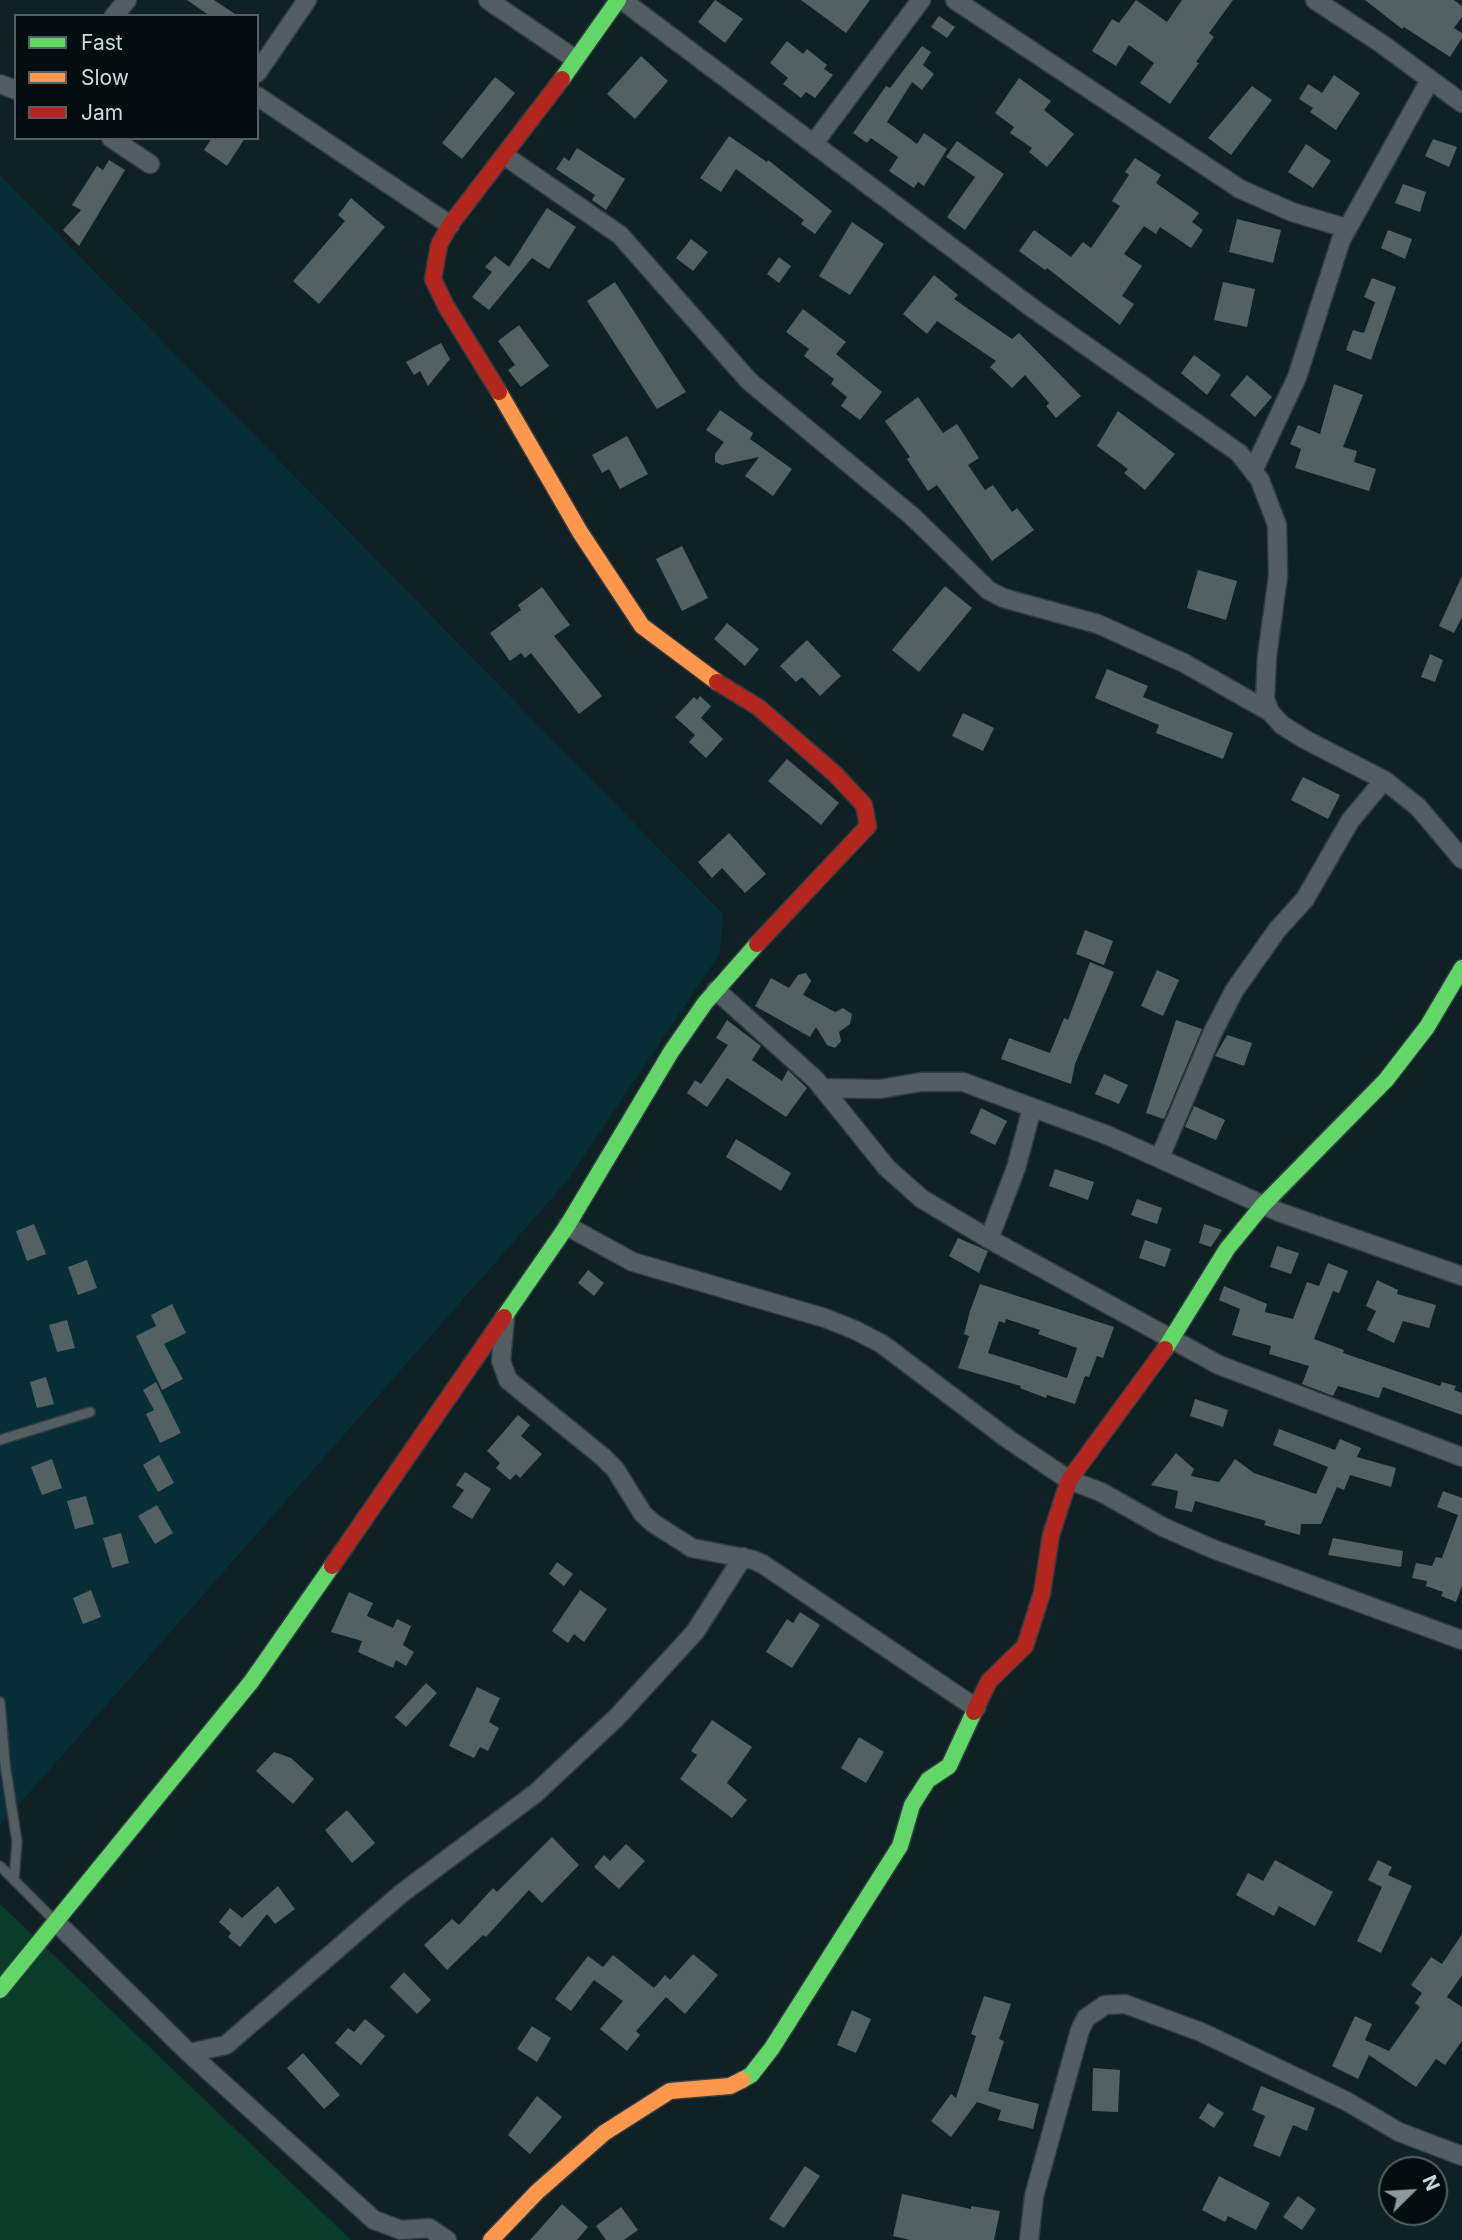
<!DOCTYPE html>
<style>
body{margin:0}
#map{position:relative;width:1462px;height:2240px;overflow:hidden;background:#102125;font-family:Inter,sans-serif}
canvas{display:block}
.legend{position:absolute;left:14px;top:14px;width:245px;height:126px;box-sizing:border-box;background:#030d10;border:2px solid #535f63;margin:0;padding:9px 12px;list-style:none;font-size:21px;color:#cbdbdf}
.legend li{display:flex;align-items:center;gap:14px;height:35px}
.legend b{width:35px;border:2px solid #535f63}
.north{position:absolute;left:1378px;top:2156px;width:70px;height:70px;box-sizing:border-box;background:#030d10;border:2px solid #535f63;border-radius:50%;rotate:66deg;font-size:19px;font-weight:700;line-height:28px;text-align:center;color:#cbdbdf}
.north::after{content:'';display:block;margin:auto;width:24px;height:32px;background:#8a9a9e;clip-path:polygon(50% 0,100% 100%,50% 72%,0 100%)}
</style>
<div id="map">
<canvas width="1462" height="2240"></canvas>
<ul class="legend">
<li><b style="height:9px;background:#63d668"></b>Fast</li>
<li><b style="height:9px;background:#ff974d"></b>Slow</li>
<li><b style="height:9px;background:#b3261e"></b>Jam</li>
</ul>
<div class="north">N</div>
</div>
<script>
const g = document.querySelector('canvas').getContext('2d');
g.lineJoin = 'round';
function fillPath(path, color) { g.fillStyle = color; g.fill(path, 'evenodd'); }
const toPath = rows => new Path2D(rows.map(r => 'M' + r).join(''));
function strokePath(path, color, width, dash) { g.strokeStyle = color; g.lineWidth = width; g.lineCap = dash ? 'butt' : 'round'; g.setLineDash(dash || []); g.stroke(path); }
fillPath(toPath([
 [0,175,723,914,720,953,567,1181,0,1826]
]), '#072e36');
fillPath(toPath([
 [0,1904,351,2240,0,2240]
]), '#093d2a');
fillPath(toPath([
 [187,0,214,0,238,16,210,16],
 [715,0,743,19,725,43,698,22],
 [801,0,870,0,846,33],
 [1136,0,1167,22,1182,0,1233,0,1209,33,1214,37,1196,62,1199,63,1170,104,1140,83,1154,63,1129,45,1116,66,1092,51,1112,19,1119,23],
 [1365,0,1454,0,1462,6,1462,17,1454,28,1462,33,1462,38,1450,57,1404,27,1402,29],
 [939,16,955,27,947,38,931,27],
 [787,41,803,54,807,49,827,65,824,69,833,75,815,98,806,92,801,98,783,84,788,78,770,63],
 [922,46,931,52,923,65,934,74,922,90,912,82,887,122,917,144,924,133,947,149,924,186,918,182,914,188,889,171,898,157,871,138,867,143,853,133,886,86,890,88],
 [641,56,668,81,635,119,607,94],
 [1334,75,1360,93,1336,130,1310,112,1313,108,1299,99,1308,84,1322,93],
 [495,77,515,93,462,159,442,143],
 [1019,78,1051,101,1044,110,1074,134,1047,167,1029,152,1032,148,1010,133,1014,127,995,113],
 [1252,86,1272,100,1231,155,1208,138],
 [729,136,767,162,768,160,832,211,815,234,801,224,804,220,736,169,721,192,700,178],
 [212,138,245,138,227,166,204,150],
 [1433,139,1457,147,1449,167,1425,156],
 [957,141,1004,174,965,230,947,217,975,177,946,157],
 [1306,144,1331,161,1313,188,1288,172],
 [577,148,625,179,606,210,592,200,595,195,556,169,564,157,569,161],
 [1135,158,1161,175,1156,183,1199,213,1192,222,1203,230,1191,248,1160,227,1156,234,1144,226,1124,254,1142,266,1122,296,1134,304,1120,325,1047,268,1045,270,1019,251,1034,230,1071,257,1083,242,1091,248,1120,206,1112,201,1129,175,1125,172],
 [109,160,125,170,79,246,63,230,81,210,72,205,97,166,103,170],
 [1403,184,1426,192,1420,212,1395,203],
 [351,198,385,227,319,304,293,281,345,221,338,215],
 [547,208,576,227,549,269,532,258,489,310,472,297,492,272,485,267,495,256,509,267],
 [1237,219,1281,230,1273,263,1229,252],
 [852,222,884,244,850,295,819,276],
 [1388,230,1412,239,1405,259,1381,248],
 [691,239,708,252,693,271,676,258],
 [779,257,791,266,779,283,767,274],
 [934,275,958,295,954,299,1012,339,1019,333,1081,396,1056,418,1046,406,1049,403,1025,375,1012,388,990,367,996,361,937,321,927,334,903,314],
 [1372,278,1396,287,1371,360,1346,350,1353,330,1364,333,1375,302,1364,297],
 [615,282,686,392,657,409,587,301],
 [1223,282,1255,289,1247,327,1214,320],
 [803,309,846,342,836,354,882,392,860,420,841,406,847,397,831,384,834,379,804,356,809,349,786,332],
 [519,325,549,366,521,387,508,370,515,365,498,341],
 [441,343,450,359,428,386,420,371,414,375,406,362],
 [1194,355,1221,375,1207,395,1181,373],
 [1247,375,1272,397,1255,417,1230,395],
 [1334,384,1363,395,1343,447,1357,451,1354,462,1376,469,1369,491,1295,468,1301,449,1290,444,1298,425,1320,434],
 [918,397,943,433,957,424,979,458,968,465,985,490,993,485,1012,512,1017,508,1034,530,992,561,937,485,928,491,907,459,910,457,885,421],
 [720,410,753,433,750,439,792,469,773,496,745,476,759,457,722,465,715,462,715,454,724,442,706,430],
 [1118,411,1175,454,1145,490,1124,473,1128,469,1097,446],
 [627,436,648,474,620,489,609,469,602,473,592,455],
 [682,546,708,598,682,611,656,559],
 [1198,570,1237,581,1226,620,1187,608],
 [1462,576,1462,617,1454,633,1439,626],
 [945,586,972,608,919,672,892,650],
 [542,587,570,625,554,636,602,696,579,714,531,653,525,658,521,653,510,661,490,633,521,610,518,605],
 [727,623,759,649,745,666,714,639],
 [807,640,841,676,820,696,802,677,796,682,780,666],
 [1430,654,1443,660,1435,682,1421,677],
 [1107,669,1148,686,1143,697,1233,733,1223,759,1156,733,1159,725,1095,698],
 [700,696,711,706,701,718,723,739,706,758,689,742,695,735,675,717,694,697,697,700],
 [963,713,994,728,983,751,952,736],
 [787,759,839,803,821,825,768,781],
 [1303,777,1340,795,1328,819,1291,800],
 [729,833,766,874,745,893,722,868,712,878,698,862],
 [1085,930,1113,941,1104,965,1076,954],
 [1090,962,1114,972,1075,1064,1071,1084,1001,1059,1009,1038,1050,1053,1064,1018,1068,1020],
 [1157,970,1179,980,1163,1016,1141,1006],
 [806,973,811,981,803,995,835,1012,843,1008,852,1014,850,1024,839,1032,841,1041,835,1048,827,1045,816,1027,810,1037,755,1006,771,978,789,988,798,975],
 [727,1020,761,1046,752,1060,782,1081,788,1070,807,1088,786,1117,727,1078,707,1107,687,1093,695,1080,701,1084,728,1045,716,1038],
 [1176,1020,1202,1029,1164,1119,1146,1113],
 [1227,1035,1252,1043,1244,1066,1215,1056],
 [1104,1074,1128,1085,1119,1104,1095,1094],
 [1194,1106,1225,1120,1216,1140,1185,1127],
 [981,1108,1007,1121,995,1145,970,1133],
 [736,1139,791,1173,781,1191,726,1157],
 [1055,1169,1094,1182,1088,1200,1049,1186],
 [1137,1199,1162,1208,1157,1224,1131,1215],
 [34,1224,46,1254,27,1261,16,1231],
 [1204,1224,1222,1230,1211,1247,1199,1243],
 [958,1238,988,1251,979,1273,949,1256],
 [1145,1240,1171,1249,1165,1267,1139,1258],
 [1277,1246,1299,1253,1291,1274,1270,1267],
 [87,1260,97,1288,78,1295,68,1267],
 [1328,1263,1348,1271,1339,1293,1333,1291,1314,1339,1344,1350,1343,1353,1440,1386,1442,1382,1456,1386,1454,1390,1462,1393,1462,1415,1383,1387,1379,1398,1338,1386,1333,1396,1302,1384,1309,1366,1269,1354,1271,1346,1232,1335,1240,1309,1219,1300,1224,1286,1267,1304,1265,1312,1293,1319,1307,1282,1319,1286],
 [588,1270,604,1283,594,1296,578,1283],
 [1377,1280,1398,1290,1397,1294,1436,1305,1429,1328,1403,1321,1394,1343,1367,1330,1376,1311,1366,1306],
 [980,1284,1114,1327,1103,1358,1097,1356,1089,1377,1085,1376,1075,1404,1047,1395,1046,1398,1020,1388,1021,1386,958,1368,969,1336,964,1334,970,1311],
 [1006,1319,1040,1330,1038,1334,1077,1348,1067,1378,988,1353,999,1321,1005,1323],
 [172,1304,186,1333,164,1344,183,1379,162,1390,136,1336,156,1326,151,1315],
 [67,1320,75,1348,57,1352,49,1325],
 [46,1377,54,1404,37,1408,30,1382],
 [156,1382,181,1433,160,1443,146,1414,154,1410,143,1390],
 [1195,1399,1228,1410,1223,1427,1190,1416],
 [518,1415,530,1425,521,1436,542,1454,520,1478,516,1474,510,1480,496,1468,500,1463,487,1451],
 [1279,1429,1335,1450,1340,1439,1361,1448,1357,1457,1396,1468,1391,1487,1350,1475,1344,1490,1337,1487,1321,1524,1301,1524,1300,1535,1264,1525,1266,1521,1195,1501,1192,1512,1175,1508,1178,1491,1151,1485,1176,1453,1194,1469,1191,1476,1219,1482,1235,1459,1254,1473,1316,1494,1328,1467,1273,1445],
 [159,1455,174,1483,158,1492,143,1465],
 [52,1459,62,1488,42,1495,31,1467],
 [465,1472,491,1489,472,1519,452,1507,464,1490,456,1485],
 [1443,1491,1462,1498,1462,1586,1456,1602,1441,1596,1443,1592,1426,1586,1427,1581,1412,1578,1416,1563,1432,1566,1436,1557,1442,1558,1458,1515,1437,1507],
 [86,1496,94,1524,75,1529,67,1501],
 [157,1505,173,1533,155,1544,138,1516],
 [121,1533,129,1563,112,1568,103,1538],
 [1333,1538,1403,1551,1401,1567,1328,1555],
 [557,1562,573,1574,564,1586,549,1574],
 [91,1590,101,1617,83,1624,73,1598],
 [580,1590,607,1609,584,1642,574,1634,568,1643,552,1631],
 [349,1592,373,1603,367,1616,393,1628,397,1619,411,1626,403,1645,414,1652,406,1666,396,1660,393,1668,358,1652,362,1641,331,1632],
 [800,1612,820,1625,792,1668,766,1652,787,1619,793,1623],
 [426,1683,437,1693,406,1727,395,1717],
 [477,1687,500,1698,489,1722,499,1728,488,1751,480,1747,474,1758,449,1746],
 [712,1720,752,1747,727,1783,747,1800,732,1818,680,1779,697,1755,691,1751],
 [859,1737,884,1752,866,1783,841,1768],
 [274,1752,291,1758,314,1779,293,1804,256,1771],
 [347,1810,375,1843,352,1863,325,1830],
 [552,1837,579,1865,542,1903,529,1890,486,1937,483,1935,447,1970,424,1945,452,1919,459,1925,493,1888,497,1892],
 [626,1844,645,1861,619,1889,594,1867,604,1855,610,1861],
 [1275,1860,1333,1892,1315,1926,1279,1906,1274,1916,1236,1895,1248,1873,1263,1881],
 [1378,1860,1392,1867,1388,1875,1412,1886,1381,1953,1357,1941,1382,1887,1368,1880],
 [278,1886,295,1909,275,1924,267,1914,240,1947,228,1937,231,1933,219,1922,230,1908,242,1918],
 [1462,1934,1462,1975,1447,1997,1462,2007,1462,2041,1445,2065,1436,2059,1416,2087,1369,2055,1358,2079,1332,2066,1355,2016,1372,2024,1365,2040,1389,2051,1420,2007,1415,2003,1422,1993,1411,1985,1431,1957,1442,1964],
 [693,1954,718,1975,685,2014,666,1997,636,2031,640,2035,627,2051,600,2029,623,2001,594,1980,571,2011,555,1999,588,1956,603,1967,613,1955,654,1988,665,1975,670,1980],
 [404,1972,431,2000,417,2014,390,1987],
 [984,1996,1011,2004,999,2039,1004,2041,988,2091,1039,2104,1033,2129,998,2120,1001,2110,977,2102,951,2137,931,2121,951,2094,956,2098,976,2036,971,2034],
 [852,2010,871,2019,856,2053,837,2045],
 [365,2019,385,2036,361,2065,335,2043,348,2028,354,2032],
 [532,2026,551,2038,537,2062,517,2049],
 [303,2053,340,2095,324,2109,287,2068],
 [1093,2068,1120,2070,1118,2112,1092,2111],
 [1261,2086,1315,2108,1307,2131,1293,2125,1280,2157,1253,2146,1265,2116,1252,2110],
 [537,2096,562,2117,530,2154,508,2135],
 [1208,2103,1224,2113,1214,2128,1199,2118],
 [805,2166,820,2176,784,2228,769,2219],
 [1219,2176,1270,2203,1256,2230,1228,2216,1225,2222,1202,2210],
 [902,2194,971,2209,971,2206,1000,2211,994,2240,910,2240,893,2236],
 [1298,2196,1316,2209,1302,2230,1283,2217],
 [562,2204,588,2227,577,2240,530,2240],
 [621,2207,638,2230,624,2240,606,2240,596,2226]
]), '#536162');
const lane = toPath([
 [0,1440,90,1412],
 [0,1702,5,1764,17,1842,14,1880],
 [0,1866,55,1921]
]);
const street = toPath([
 [488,0,575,59],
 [622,0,1035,310,1239,453,1260,480,1277,525,1278,576,1267,656,1265,699,1270,712,1282,725,1306,740,1384,780,1418,807,1462,859],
 [955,0,1240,189,1292,212,1346,228],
 [1315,0,1382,44,1462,103],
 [114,16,127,0],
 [257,73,307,0],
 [0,84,16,90],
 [257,96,450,225],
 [111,138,150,164],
 [814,143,921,0],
 [505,156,620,235,749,381,912,516,988,590,1003,598,1098,624,1184,663,1270,712],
 [1253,471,1297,377,1341,240,1430,80],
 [716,990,816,1080,887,1168,922,1199,989,1239,1219,1365,1462,1457],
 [822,1088,880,1089,921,1082,963,1082,1107,1135,1279,1212,1462,1276],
 [1160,1157,1213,1032,1234,991,1277,930,1305,899,1350,821,1384,780],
 [567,1226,633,1262,825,1318,855,1330,882,1344,1008,1439,1069,1480,1101,1492,1163,1527,1213,1549,1462,1640],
 [989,1239,1016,1168,1032,1108],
 [505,1318,501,1361,508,1380,603,1457,615,1469,643,1514,653,1523,692,1548,754,1560,764,1565,976,1708],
 [56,1922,189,2053,374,2220,401,2230,429,2228,447,2240],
 [189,2053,226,2045,402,1893,536,1793,617,1717,695,1632,743,1557],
 [1029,2240,1034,2196,1080,2030,1086,2018,1105,2005,1125,2004,1201,2032,1346,2101,1399,2132,1462,2156]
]);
const fast = toPath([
 [562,79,618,0],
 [504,1317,567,1226,671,1052,705,1003,757,944],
 [1165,1349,1227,1249,1263,1205,1386,1080,1427,1027,1462,968],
 [0,1990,251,1682,332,1566],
 [742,2080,751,2075,772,2048,900,1846,912,1805,928,1780,949,1766,974,1712]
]);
const slow = toPath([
 [499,392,580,532,642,626,717,682],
 [491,2240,537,2192,604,2133,670,2091,730,2086,742,2080]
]);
const jam = toPath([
 [499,392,446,306,433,279,439,245,450,225,562,79],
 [717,682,758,707,835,774,864,805,868,826,757,944],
 [332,1566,504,1317],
 [974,1712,989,1681,1025,1646,1042,1593,1051,1535,1069,1480,1165,1349]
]);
strokePath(lane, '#313d40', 12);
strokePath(street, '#313d40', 21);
strokePath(fast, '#313d40', 19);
strokePath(slow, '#313d40', 19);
strokePath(jam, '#313d40', 19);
strokePath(lane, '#525e61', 9);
strokePath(street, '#525e61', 18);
strokePath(fast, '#63d668', 16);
strokePath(slow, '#ff974d', 16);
strokePath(jam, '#b3261e', 16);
</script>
